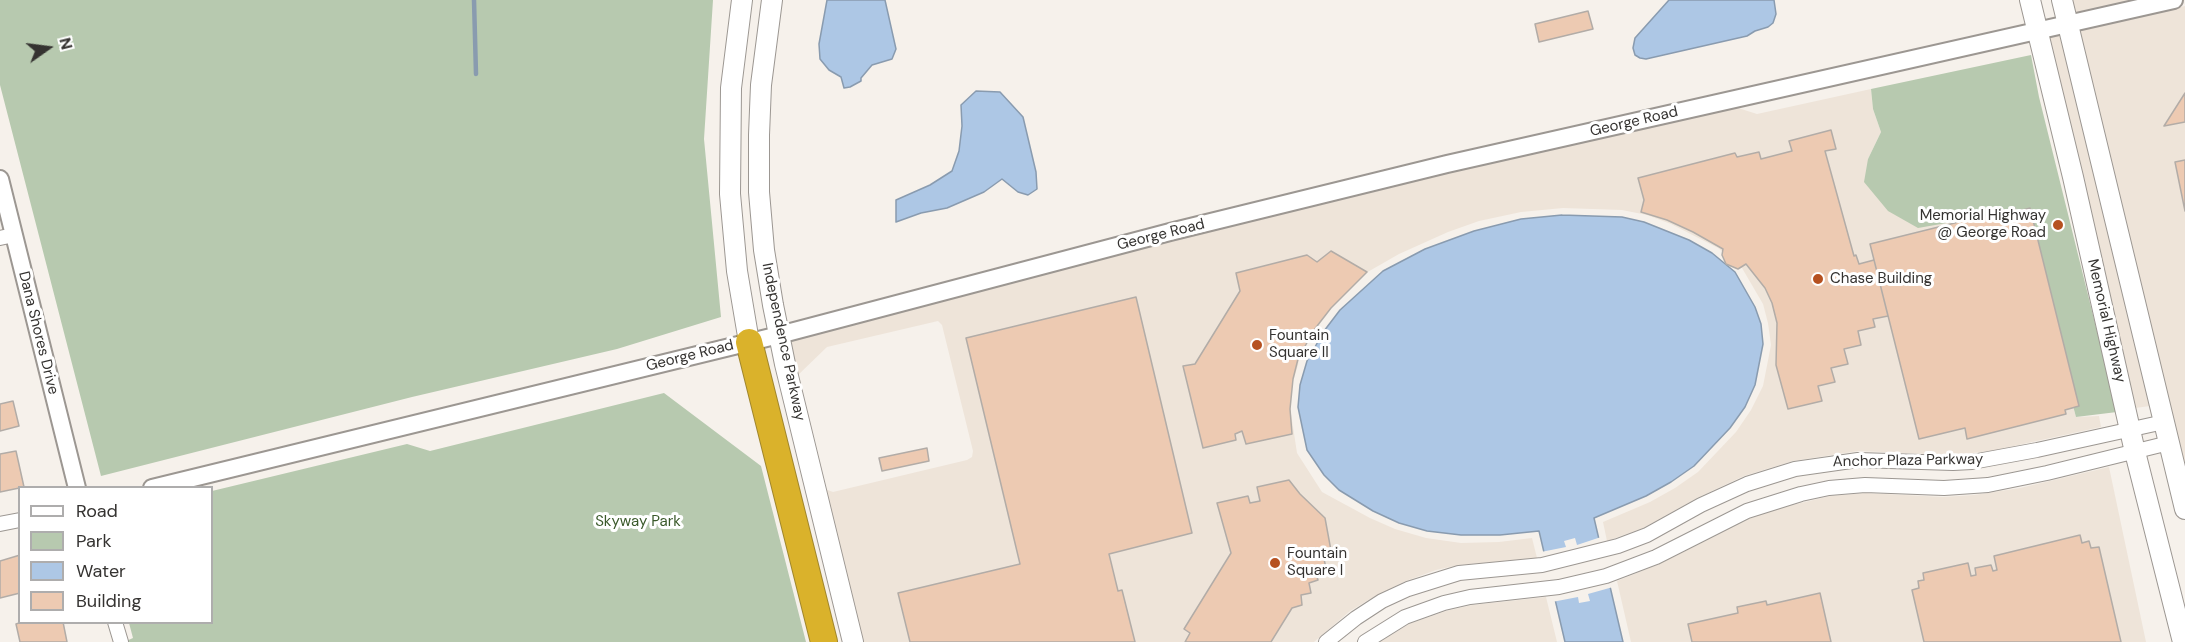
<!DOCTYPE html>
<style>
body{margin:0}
#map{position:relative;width:2185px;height:642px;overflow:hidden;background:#f6f1eb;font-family:"DM Sans",sans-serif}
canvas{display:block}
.legend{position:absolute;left:18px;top:486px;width:195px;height:138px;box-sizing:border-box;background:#fff;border:2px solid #aeadad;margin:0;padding:8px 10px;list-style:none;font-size:18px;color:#353331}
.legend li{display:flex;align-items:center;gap:12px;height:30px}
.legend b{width:30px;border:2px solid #aeadad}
.north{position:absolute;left:18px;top:18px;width:60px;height:60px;-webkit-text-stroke:4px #fff;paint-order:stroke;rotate:76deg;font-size:16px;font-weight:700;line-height:24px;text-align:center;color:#353331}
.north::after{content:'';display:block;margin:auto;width:21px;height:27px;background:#353331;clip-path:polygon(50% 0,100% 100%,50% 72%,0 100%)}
</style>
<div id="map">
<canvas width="2185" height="642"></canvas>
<ul class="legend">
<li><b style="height:8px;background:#fff"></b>Road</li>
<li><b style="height:16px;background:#b7c9af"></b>Park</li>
<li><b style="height:16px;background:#adc7e5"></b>Water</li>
<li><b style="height:16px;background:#edcab2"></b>Building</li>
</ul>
<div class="north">N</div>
</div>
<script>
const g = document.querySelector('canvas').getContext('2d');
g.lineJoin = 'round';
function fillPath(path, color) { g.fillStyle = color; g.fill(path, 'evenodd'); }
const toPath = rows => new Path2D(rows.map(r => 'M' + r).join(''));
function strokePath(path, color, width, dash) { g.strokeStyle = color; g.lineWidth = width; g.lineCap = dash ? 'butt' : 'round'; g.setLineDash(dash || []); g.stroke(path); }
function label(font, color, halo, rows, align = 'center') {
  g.font = font + ' "DM Sans",sans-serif'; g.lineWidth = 6; g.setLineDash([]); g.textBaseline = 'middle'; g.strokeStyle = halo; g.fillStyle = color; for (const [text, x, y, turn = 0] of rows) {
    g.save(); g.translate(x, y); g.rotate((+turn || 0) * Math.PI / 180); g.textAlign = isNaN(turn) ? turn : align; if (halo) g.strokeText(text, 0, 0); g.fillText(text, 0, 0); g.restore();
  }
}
fillPath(toPath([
 [2071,0,2136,0,2075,13],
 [2185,6,2185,467,2078,29],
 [2060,33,2150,406,2135,408,2048,36],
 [1871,89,1873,109,1881,132,1868,159,2021,210,2076,417,2099,416,2101,427,1991,451,1953,455,1858,451,1793,461,1744,476,1697,498,1643,528,1607,541,1603,522,1650,502,1675,488,1698,472,1736,432,1751,410,1763,386,1771,345,1768,323,1763,304,1742,268,1718,248,1671,224,1647,215,1622,210,1563,208,1521,212,1479,221,1448,232,1399,254,1338,289,1302,339,1298,365,1292,385,1290,407,1297,453,1322,492,1370,518,1395,529,1426,538,1461,543,1499,542,1532,538,1537,558,1459,565,1436,570,1406,581,1377,595,1350,611,1314,642,862,642,825,489,833,492,967,460,972,457,973,451,942,325,938,321,827,347,797,376,789,340,1172,240,1449,172,1735,107,1757,114],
 [2109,467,2146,642,1631,642,1617,581,1659,564,1751,518,1776,509,1830,496,1865,493,1943,497,1974,495,2020,488],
 [1546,597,1557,642,1380,642,1409,624,1446,611,1472,605]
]), '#eee4d9');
fillPath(toPath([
 [0,0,713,0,704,139,721,317,617,349,412,397,101,476,0,85],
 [2031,55,2039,97,2117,412,2076,417,2021,210,1918,228,1888,211,1864,182,1868,159,1881,132,1873,109,1871,89],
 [664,393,761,466,806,642,124,642,133,638,129,623,212,622,212,491,407,444,430,451]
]), '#b7c9af');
const water = toPath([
 [827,0,885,0,896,49,892,59,872,65,861,78,861,81,850,87,844,88,841,77,829,70,820,59,819,44,827,0],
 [1669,0,1774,0,1776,14,1773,23,1768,27,1755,31,1747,36,1646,59,1640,58,1635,55,1633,48,1635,38,1669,0],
 [976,91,1000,92,1023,117,1036,172,1037,189,1028,195,1018,192,1002,179,984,192,947,208,921,213,896,222,896,200,930,185,952,171,959,151,962,126,961,105,976,91],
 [1562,215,1622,217,1644,222,1689,240,1712,253,1735,272,1755,307,1761,324,1763,344,1755,385,1745,407,1730,428,1694,466,1671,482,1646,496,1594,518,1623,642,1565,642,1539,531,1500,535,1461,535,1427,531,1399,523,1373,511,1339,490,1324,475,1307,450,1298,407,1300,385,1307,361,1324,331,1340,310,1383,271,1425,249,1474,231,1521,219,1562,215]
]);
fillPath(water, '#adc7e5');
strokePath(water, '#899baf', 1.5);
fillPath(toPath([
 [1601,537,1613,587,1588,594,1590,601,1579,603,1578,597,1552,602,1541,552,1566,547,1564,541,1575,538,1577,545]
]), '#f6f1eb');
strokePath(toPath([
 [474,0,476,74]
]), '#899baf', 4.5);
const building = toPath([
 [1588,11,1593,29,1539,42,1535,24,1588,11],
 [2185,93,2185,122,2164,126,2185,93],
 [1831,130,1836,149,1825,151,1854,256,1856,255,1859,264,1874,260,1888,316,1873,319,1875,327,1858,331,1861,345,1844,349,1848,364,1831,368,1835,382,1818,386,1822,401,1788,409,1776,365,1777,323,1772,303,1765,288,1746,264,1738,269,1726,264,1722,255,1723,249,1693,232,1667,220,1641,212,1644,200,1638,178,1735,153,1737,157,1759,152,1761,159,1792,151,1789,141,1831,130],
 [2185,160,2185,211,2175,162,2185,160],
 [2015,208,2016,212,2030,208,2079,406,2065,410,2066,414,1967,439,1965,428,1919,439,1870,244,2015,208],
 [1331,251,1367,272,1331,308,1314,330,1298,359,1293,379,1290,409,1292,434,1246,444,1242,431,1235,434,1236,440,1203,448,1183,366,1195,364,1240,291,1236,273,1307,255,1317,262,1331,251],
 [1136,297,1192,533,1109,554,1118,591,1122,590,1135,642,910,642,898,593,1020,564,966,338,1136,297],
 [13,401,19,426,0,431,0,404,13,401],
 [927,448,929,461,882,471,879,458,927,448],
 [16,451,24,487,0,492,0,454,16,451],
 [1289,480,1300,494,1325,518,1332,556,1324,559,1326,568,1315,571,1318,580,1309,583,1311,593,1301,595,1302,605,1292,608,1271,642,1185,642,1190,633,1184,629,1231,553,1217,503,1248,496,1250,503,1260,501,1257,487,1289,480],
 [2080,535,2082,543,2089,541,2091,548,2099,547,2121,642,1924,642,1912,590,1919,588,1918,581,1924,580,1923,573,1968,563,1971,576,1976,575,1975,568,1991,565,1993,571,1997,570,1994,556,2080,535],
 [20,555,20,593,0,598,0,561,20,555],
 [1820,593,1831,642,1692,642,1688,624,1738,613,1737,607,1766,601,1767,605,1820,593],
 [22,622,63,622,67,642,20,642,16,624,22,622]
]);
fillPath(building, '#edcab2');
strokePath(building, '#b2aca7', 1.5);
const minor = toPath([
 [0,238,14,235],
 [0,524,20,520],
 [115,622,121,642],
 [1326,642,1356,618,1382,601,1408,589,1459,573,1542,565,1618,546,1647,535,1701,505,1747,484,1795,469,1858,460,1953,463,1972,462,2037,450,2164,422],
 [1365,642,1405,617,1444,603,1470,597,1559,587,1606,576,1656,557,1747,511,1801,494,1829,488,1865,485,1944,488,1988,485,2047,473,2169,443]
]);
const tertiary = toPath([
 [0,179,77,488],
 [152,488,779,335,1170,232,1447,164,2174,0]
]);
const secondary = toPath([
 [742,0,731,88,730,194,737,271,749,342],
 [772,0,761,85,759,135,759,192,764,250,773,305,785,364,853,642],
 [2030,0,2073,177,2135,452,2183,642],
 [2062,0,2185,509]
]);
const motorway = toPath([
 [749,342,824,642]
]);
strokePath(minor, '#9c9792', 16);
strokePath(tertiary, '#9c9792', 20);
strokePath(secondary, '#9c9792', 22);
strokePath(motorway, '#a0862d', 28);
strokePath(minor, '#fff', 14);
strokePath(tertiary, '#fff', 16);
strokePath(secondary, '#fff', 20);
strokePath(motorway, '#dab22b', 26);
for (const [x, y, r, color] of [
 [2058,225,6,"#b65120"],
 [1818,279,6,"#b65120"],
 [1257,345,6,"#b65120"],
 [1275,563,6,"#b65120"]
]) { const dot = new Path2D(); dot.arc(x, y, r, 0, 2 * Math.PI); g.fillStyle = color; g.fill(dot); strokePath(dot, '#fff', 2); }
label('15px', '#353331', '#fff', [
 ["George Road",1634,122,-13],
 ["George Road",1161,235,-14],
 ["Memorial Highway",2106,321,77],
 ["Dana Shores Drive",38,333,76],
 ["Independence Parkway",783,342,78],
 ["George Road",690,356,-14],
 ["Anchor Plaza Parkway",1908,461,-1]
]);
label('15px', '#353331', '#fff', [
 ["Memorial Highway",2046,216,"right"],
 ["@ George Road",2046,233,"right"],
 ["Chase Building",1830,279],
 ["Fountain",1269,336],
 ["Square II",1269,353],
 ["Fountain",1287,554],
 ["Square I",1287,571]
], 'left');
label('15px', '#3a592a', '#fff', [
 ["Skyway Park",638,522]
]);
</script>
